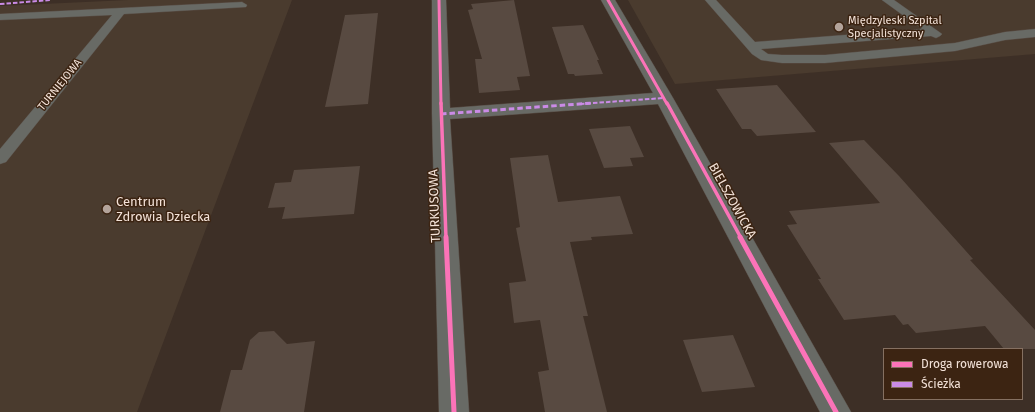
<!DOCTYPE html>
<meta charset="utf-8">
<style>
body{margin:0}
#map{position:relative;width:1035px;height:412px;overflow:hidden;background:#3d2f26;font-family:"Fira Sans",sans-serif}
canvas{display:block}
.legend{position:absolute;left:883px;top:348px;width:140px;height:52px;box-sizing:border-box;background:#3c2412;border:1px solid #857061;margin:0;padding:5px 7px;list-style:none;font-size:12px;color:#f3e2d8}
.legend li{display:flex;align-items:center;gap:8px;height:20px}
.legend b{width:20px;border:1px solid #857061}
</style>
<div id="map">
<canvas width="1035" height="412"></canvas>
<ul class="legend">
<li><b style="height:5px;background:#fb73b8"></b>Droga rowerowa</li>
<li><b style="height:5px;background:#ca8be6"></b>Ścieżka</li>
</ul>
</div>
<script>
const g = document.querySelector('canvas').getContext('2d');
g.lineJoin = 'round';
function fillPath(path, color) { g.fillStyle = color; g.fill(path, 'evenodd'); }
const toPath = rows => new Path2D(rows.map(r => 'M' + r).join(''));
function strokePath(path, color, width, dash) { g.strokeStyle = color; g.lineWidth = width; g.lineCap = dash ? 'butt' : 'round'; g.setLineDash(dash || []); g.stroke(path); }
function label(font, color, halo, rows, align = 'center') {
  g.font = font + ' "Fira Sans",sans-serif'; g.lineWidth = 3; g.setLineDash([]); g.textBaseline = 'middle'; g.strokeStyle = halo; g.fillStyle = color; for (const [text, x, y, turn = 0] of rows) {
    g.save(); g.translate(x, y); g.rotate((+turn || 0) * Math.PI / 180); g.textAlign = isNaN(turn) ? turn : align; if (halo) g.strokeText(text, 0, 0); g.fillText(text, 0, 0); g.restore();
  }
}
fillPath(toPath([
 [128,0,292,0,137,412,0,412,0,6],
 [628,0,1035,0,1035,54,675,84]
]), '#4a3b2e');
fillPath(toPath([
 [514,0,530,76,517,77,520,90,479,93,475,59,482,59,468,10,473,9,471,4],
 [378,13,368,104,325,107,345,15],
 [583,25,599,60,597,60,603,74,575,76,574,74,568,74,552,27],
 [777,85,816,132,757,136,751,129,742,129,716,89],
 [630,126,644,157,630,158,633,166,604,168,589,129],
 [864,140,899,176,973,259,970,260,1035,330,1035,349,1004,349,985,326,916,333,908,324,903,325,895,315,844,320,818,279,821,279,787,225,797,224,789,211,880,203,829,143],
 [548,155,558,202,620,196,633,234,591,237,592,240,570,242,588,316,583,316,607,412,545,412,538,372,549,370,540,320,514,323,509,283,526,281,516,228,520,227,510,158],
 [360,166,354,214,282,219,285,207,268,208,275,183,291,182,294,170],
 [274,331,287,344,315,341,304,412,220,412,231,370,242,370,250,340,259,332],
 [733,335,755,387,702,392,683,340]
]), '#584a41');
const lane = toPath([
 [705,0,716,0,755,42,922,29,882,0,894,0,942,34,940,36,936,38,931,36,761,49,768,54,782,55,825,55,955,43,1005,32,1035,29,1035,37,1005,40,955,51,825,63,782,63,761,60,752,54,705,0],
 [242,2,247,5,246,7,124,14,6,162,0,164,0,149,112,15,0,20,0,14,242,2]
]);
const street = toPath([
 [432,0,446,0,450,108,653,93,601,0,615,0,673,98,851,412,820,412,658,104,450,119,469,412,439,412,432,114,432,0]
]);
strokePath(lane, '#584c44', 1);
strokePath(street, '#584c44', 1);
fillPath(lane, '#686a65');
fillPath(street, '#686a65');
strokePath(toPath([
 [0,4,51,0],
 [580,104,664,98]
]), '#ca8be6', 2, [4.5, 2]);
strokePath(toPath([
 [441,114,593,103]
]), '#ca8be6', 3, [5.5, 3]);
strokePath(toPath([
 [439,0,441,104],
 [608,0,667,104]
]), '#fb73b8', 3);
strokePath(toPath([
 [441,103,446,238],
 [667,103,741,238]
]), '#fb73b8', 3.5);
strokePath(toPath([
 [446,237,454,412],
 [740,237,836,412]
]), '#fb73b8', 5);
for (const [x, y, r, color] of [
 [839,27,5,"#b3a39a"],
 [107,209,5,"#b3a39a"]
]) { const dot = new Path2D(); dot.arc(x, y, r, 0, 2 * Math.PI); g.fillStyle = color; g.fill(dot); strokePath(dot, '#3c2412', 1.5); }
label('11px', '#f3e2d8', '#3c2412', [
 ["Międzyleski Szpital",848,21],
 ["Specjalistyczny",848,34]
], 'left');
label('11px', '#f3e2d8', '#3c2412', [
 ["TURNIEJOWA",60,85,-51]
]);
label('13px', '#f3e2d8', '#3c2412', [
 ["BIELSZOWICKA",732,201,61],
 ["TURKUSOWA",435,206,-92]
]);
label('13px', '#f3e2d8', '#3c2412', [
 ["Centrum",116,202],
 ["Zdrowia Dziecka",116,217]
], 'left');
</script>
